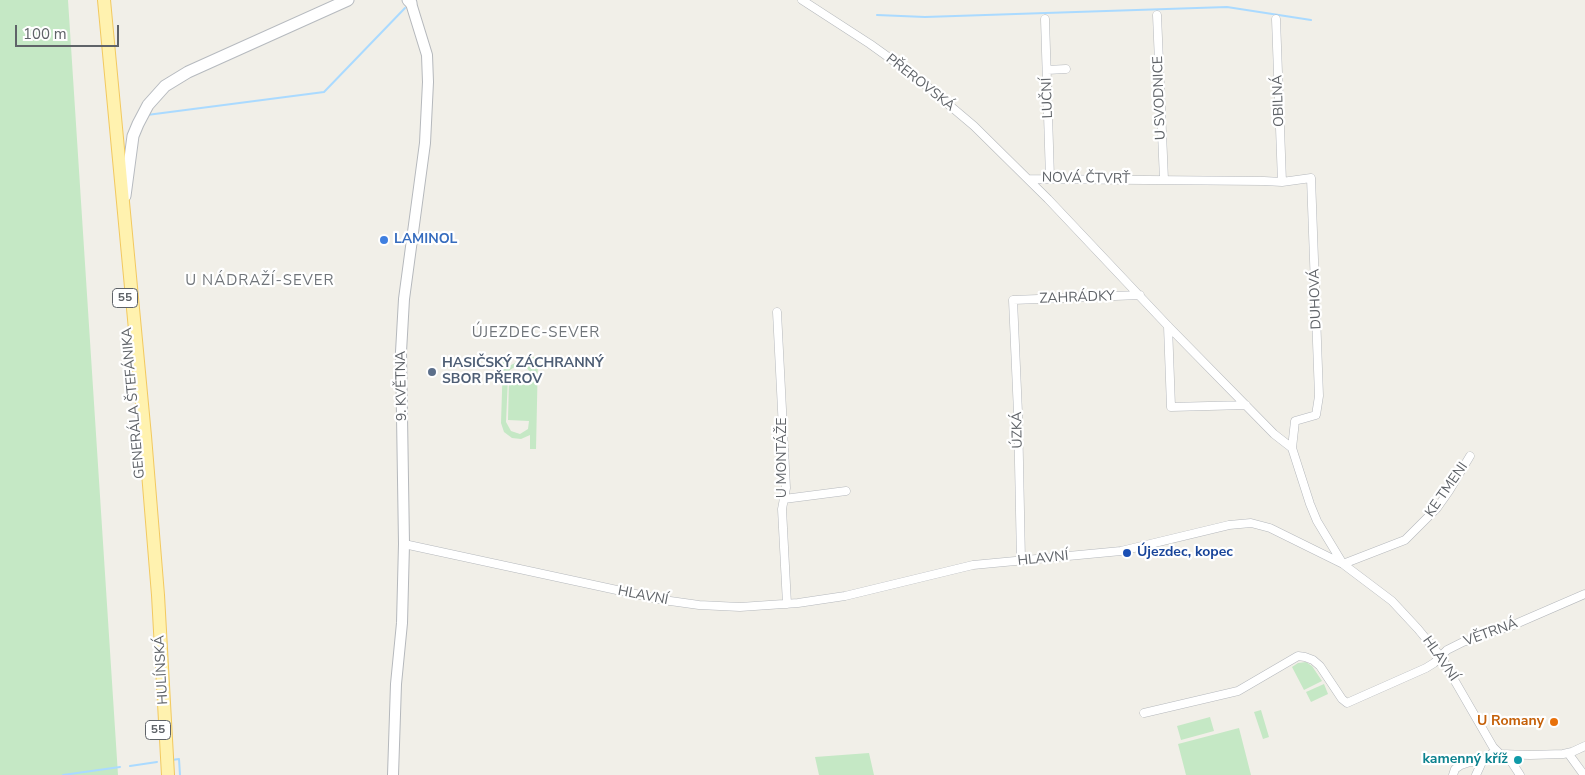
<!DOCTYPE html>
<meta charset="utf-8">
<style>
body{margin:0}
#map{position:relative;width:1585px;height:775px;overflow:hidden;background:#f1efe8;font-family:"Nunito Sans",sans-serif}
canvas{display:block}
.scale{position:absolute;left:15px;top:25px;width:104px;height:22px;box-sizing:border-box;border:2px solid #5f6368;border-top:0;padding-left:6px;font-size:15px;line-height:18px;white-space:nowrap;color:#5f6368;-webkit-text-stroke:4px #fff;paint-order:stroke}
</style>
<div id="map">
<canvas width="1585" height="775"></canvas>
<div class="scale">100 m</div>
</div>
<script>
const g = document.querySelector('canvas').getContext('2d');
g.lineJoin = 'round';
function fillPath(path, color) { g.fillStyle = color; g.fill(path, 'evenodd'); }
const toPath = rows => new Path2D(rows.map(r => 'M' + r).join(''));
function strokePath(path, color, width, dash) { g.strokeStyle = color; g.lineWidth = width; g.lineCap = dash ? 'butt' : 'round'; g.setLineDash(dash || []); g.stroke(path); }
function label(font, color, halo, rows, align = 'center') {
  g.font = font + ' "Nunito Sans",sans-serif'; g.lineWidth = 4.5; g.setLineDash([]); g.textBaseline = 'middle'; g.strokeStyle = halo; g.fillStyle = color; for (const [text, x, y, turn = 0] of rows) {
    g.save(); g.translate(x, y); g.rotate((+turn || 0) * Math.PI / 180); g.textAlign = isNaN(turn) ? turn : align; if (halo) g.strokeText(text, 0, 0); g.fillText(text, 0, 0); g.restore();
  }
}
fillPath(toPath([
 [0,0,68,0,118,775,0,775],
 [517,357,538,357,536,449,530,449,530,435,521,439,512,438,504,432,501,423,503,360,509,361,509,366,517,362],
 [516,366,526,367,531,373,530,379,509,378,508,420,529,421,528,429,520,434,511,431,506,422,508,377,510,370],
 [1306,662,1312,666,1322,681,1304,690,1292,667,1298,663],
 [1324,684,1328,694,1311,702,1306,692],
 [1261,710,1269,737,1263,739,1254,712],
 [1210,717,1214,731,1181,740,1177,726],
 [1239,728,1251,775,1186,775,1178,744],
 [869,753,874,775,819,775,815,757]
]), '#c5e8c5');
strokePath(toPath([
 [877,15,925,17,1227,7,1311,20],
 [147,115,324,92,405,8],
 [172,760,179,759,180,775],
 [130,766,157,762],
 [63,775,120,767]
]), '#aadaff', 2);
const minor = toPath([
 [802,0,870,44,916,77,974,126,1048,199,1168,326,1274,434,1292,448],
 [1157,15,1164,180],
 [1045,19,1050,178],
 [1276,19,1282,182],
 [1047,70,1066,69],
 [1029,179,1264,181,1282,182,1311,178,1319,396,1316,415,1295,421,1292,448,1310,504,1317,521,1343,564,1405,540,1437,508,1449,491,1470,456],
 [777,312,786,488,782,509,787,604],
 [1168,326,1171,407,1246,405],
 [784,499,846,491],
 [404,544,663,600,699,605,740,607,798,603,845,596,973,565,1121,551,1229,525,1251,523,1270,528,1343,564,1392,601,1418,629,1441,657,1493,747,1500,754,1530,755,1563,754,1572,752,1585,746],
 [1021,561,1018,413,1013,300,1140,295],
 [1144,713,1238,691,1298,656,1305,657,1313,660,1320,666,1342,699,1347,703,1426,668,1434,663,1447,650,1463,642,1511,626,1585,594],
 [1568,753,1584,775],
 [1507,755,1520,775],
 [1453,775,1455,769,1461,765,1470,762,1482,762],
 [1476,775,1482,762,1496,750]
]);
const tertiary = toPath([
 [393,775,396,684,402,623,404,544,401,352,404,299,425,143,428,82,427,55,410,0]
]);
const secondary = toPath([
 [408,0,411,3],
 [125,196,133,136,138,124,148,105,165,86,188,72,348,0]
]);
const primary = toPath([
 [104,0,145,436,158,595,168,775]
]);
strokePath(minor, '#b5b8bc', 9);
strokePath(tertiary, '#b5b8bc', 12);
strokePath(secondary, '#b6babf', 13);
strokePath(primary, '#f2c960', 14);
strokePath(minor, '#fff', 8);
strokePath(tertiary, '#fff', 10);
strokePath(secondary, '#fff', 11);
strokePath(primary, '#fff2af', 12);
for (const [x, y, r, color] of [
 [384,240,5,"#3f7fe0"],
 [432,372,5,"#5c6f8a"],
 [1127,553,5,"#1a4fb4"],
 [1554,722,5,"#e8710a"],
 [1518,760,5,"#0f9aa8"]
]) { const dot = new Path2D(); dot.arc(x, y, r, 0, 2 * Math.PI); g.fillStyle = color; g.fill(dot); strokePath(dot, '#fff', 2); }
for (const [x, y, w] of [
 [125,298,25],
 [158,730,25]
]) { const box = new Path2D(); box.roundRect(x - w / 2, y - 9.5, w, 19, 4); g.fillStyle = '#fff'; g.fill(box); strokePath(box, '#5f6368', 1); }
label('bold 12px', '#5f6368', null, [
 ["55",125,298],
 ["55",158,730]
]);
label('14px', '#5f6368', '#fff', [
 ["PŘEROVSKÁ",920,83,38],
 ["LUČNÍ",1048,98,-92],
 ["U SVODNICE",1160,98,-92],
 ["OBILNÁ",1279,101,-92],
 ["NOVÁ ČTVRŤ",1086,179,1],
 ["ZAHRÁDKY",1077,298,-2],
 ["DUHOVÁ",1316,299,-92],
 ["9. KVĚTNA",402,386,-91],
 ["GENERÁLA ŠTEFÁNIKA",134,403,-95],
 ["ÚZKÁ",1018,430,-91],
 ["U MONTÁŽE",783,458,-90],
 ["KE TMENI",1447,490,-55],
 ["HLAVNÍ",1043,559,-6],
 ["HLAVNÍ",643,596,11],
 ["VĚTRNÁ",1491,633,-20],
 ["HLAVNÍ",1440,659,55],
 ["HULÍNSKÁ",162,670,-93]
]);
label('bold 14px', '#366cbe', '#fff', [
 ["LAMINOL",394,240]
], 'left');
label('bold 14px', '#4e5e75', '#fff', [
 ["HASIČSKÝ ZÁCHRANNÝ",442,364],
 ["SBOR PŘEROV",442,380]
], 'left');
label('bold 14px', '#164399', '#fff', [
 ["Újezdec, kopec",1137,553]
], 'left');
label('bold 14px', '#c56008', '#fff', [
 ["U Romany",1544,722]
], 'right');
label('bold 14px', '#0d838f', '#fff', [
 ["kamenný kříž",1508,760]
], 'right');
g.letterSpacing = '1px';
label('15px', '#70757a', '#fff', [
 ["U NÁDRAŽÍ-SEVER",260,281],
 ["ÚJEZDEC-SEVER",536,333]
]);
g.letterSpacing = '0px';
</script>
